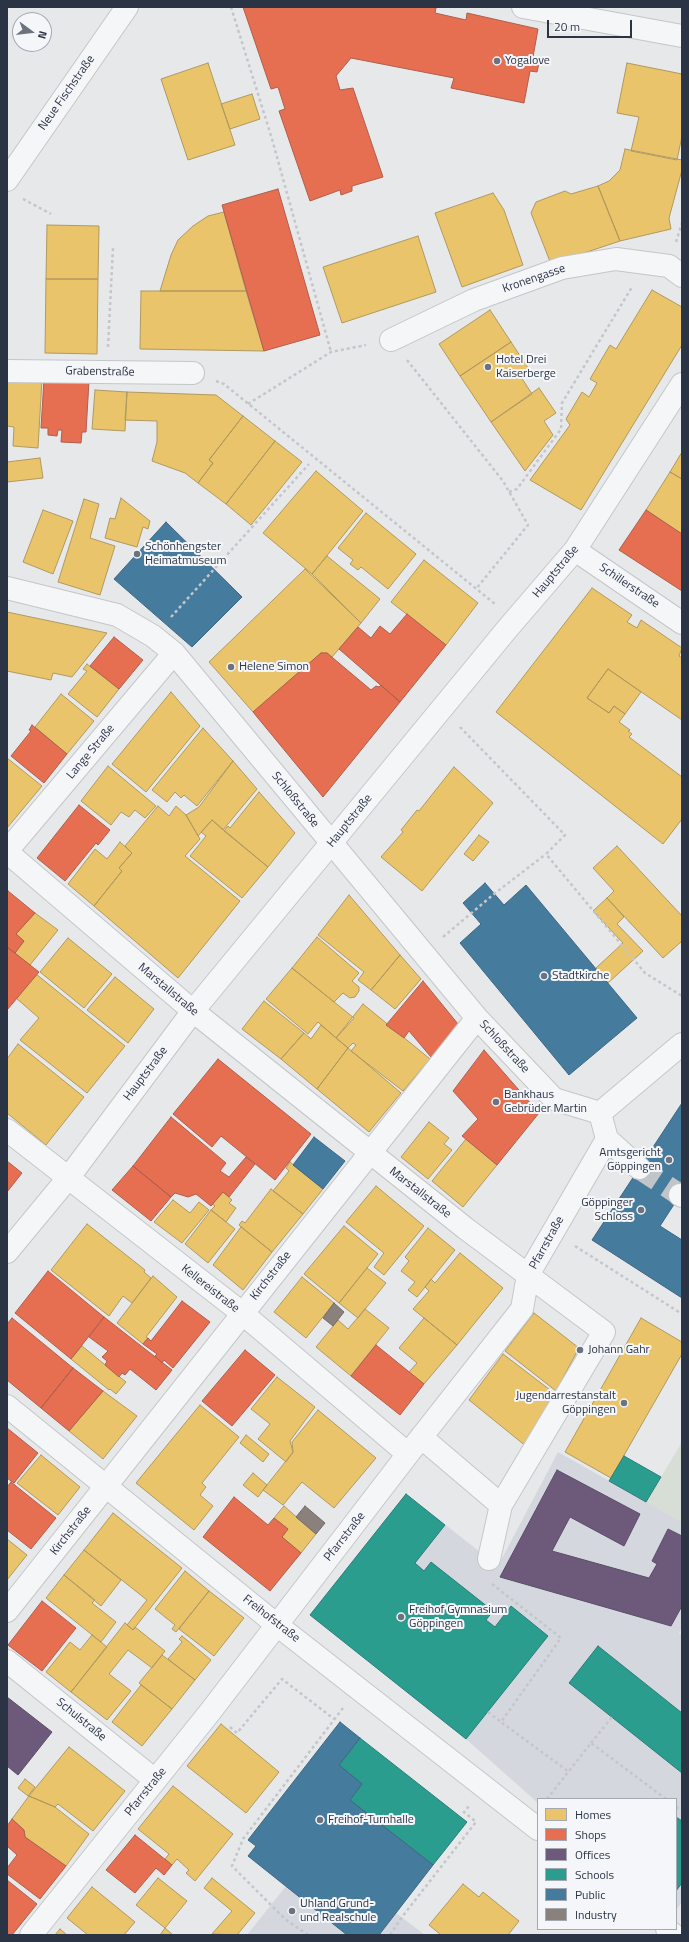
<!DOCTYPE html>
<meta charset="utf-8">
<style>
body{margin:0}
#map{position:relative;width:689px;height:1942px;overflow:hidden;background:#e6e8ea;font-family:"Titillium Web",sans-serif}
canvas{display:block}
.frame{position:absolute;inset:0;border:8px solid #2b3445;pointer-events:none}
.legend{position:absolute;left:537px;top:1798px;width:140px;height:132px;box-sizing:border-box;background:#f4f6f9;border:1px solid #a4a8b1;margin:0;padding:5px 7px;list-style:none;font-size:12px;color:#2b3445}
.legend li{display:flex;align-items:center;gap:8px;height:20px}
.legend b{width:20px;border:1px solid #a4a8b1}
.north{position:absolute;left:12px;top:12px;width:40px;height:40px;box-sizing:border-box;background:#f4f6f9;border:1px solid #a4a8b1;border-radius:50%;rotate:105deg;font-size:11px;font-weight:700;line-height:16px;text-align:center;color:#2b3445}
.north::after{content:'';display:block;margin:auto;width:14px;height:18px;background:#6c737f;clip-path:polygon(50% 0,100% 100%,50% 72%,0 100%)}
.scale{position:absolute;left:547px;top:20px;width:85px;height:18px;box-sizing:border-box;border:2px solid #2b3445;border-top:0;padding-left:5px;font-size:12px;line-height:14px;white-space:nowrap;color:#2b3445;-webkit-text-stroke:3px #f4f6f9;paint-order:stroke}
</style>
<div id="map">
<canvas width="689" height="1942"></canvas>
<div class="frame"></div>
<ul class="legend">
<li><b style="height:11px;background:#e9c46a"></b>Homes</li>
<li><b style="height:11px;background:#e76f51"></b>Shops</li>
<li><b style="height:11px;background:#6d597a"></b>Offices</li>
<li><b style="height:11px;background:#2a9d8f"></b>Schools</li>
<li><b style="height:11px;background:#457b9d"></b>Public</li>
<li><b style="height:11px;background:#8a817c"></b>Industry</li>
</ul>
<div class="north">N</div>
<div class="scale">20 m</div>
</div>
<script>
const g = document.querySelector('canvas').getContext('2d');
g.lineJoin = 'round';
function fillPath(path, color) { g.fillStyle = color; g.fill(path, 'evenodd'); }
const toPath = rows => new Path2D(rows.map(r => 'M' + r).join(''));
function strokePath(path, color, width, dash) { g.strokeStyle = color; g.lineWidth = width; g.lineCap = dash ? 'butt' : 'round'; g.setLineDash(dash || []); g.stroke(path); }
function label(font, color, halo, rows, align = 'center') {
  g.font = font + ' "Titillium Web",sans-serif'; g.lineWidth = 4; g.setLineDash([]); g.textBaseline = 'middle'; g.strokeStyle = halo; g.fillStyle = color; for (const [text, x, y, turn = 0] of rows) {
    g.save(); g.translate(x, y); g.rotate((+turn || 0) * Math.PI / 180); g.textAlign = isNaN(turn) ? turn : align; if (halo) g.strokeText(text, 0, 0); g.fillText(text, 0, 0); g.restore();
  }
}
fillPath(toPath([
 [558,1452,682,1522,682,1628,679,1633,682,1635,682,1902,676,1910,676,1799,538,1799,538,1803,466,1739,310,1615,406,1494,498,1566],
 [286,1886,347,1935,247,1935],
 [396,1913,425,1935,379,1935]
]), '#d4d7dd');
fillPath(toPath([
 [682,1442,682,1522,646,1502]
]), '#d6ded6');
const homes = toPath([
 [208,63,235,145,188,160,161,79,208,63],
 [627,63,682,74,682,136,677,160,631,151,639,117,617,113,627,63],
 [252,94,260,119,230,129,221,104,252,94],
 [625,149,682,160,682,170,669,218,671,229,620,241,598,186,609,181,620,170,625,149],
 [598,186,620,241,551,264,531,213,536,202,565,191,571,194,598,186],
 [493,193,504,210,523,265,462,287,435,213,493,193],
 [224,212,246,291,160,291,171,255,178,240,193,226,208,216,224,212],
 [47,225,99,226,98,279,46,279,47,225],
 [418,236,436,292,342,323,323,267,418,236],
 [46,279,98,279,97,354,45,353,46,279],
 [652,290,682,307,682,345,581,510,530,480,570,425,566,419,582,392,589,397,597,383,590,379,610,345,616,349,652,290],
 [141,291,246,291,264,351,140,349,141,291],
 [490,310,511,342,460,376,439,344,490,310],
 [511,342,528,368,519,374,532,394,491,422,460,376,511,342],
 [7,377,42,379,38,448,13,446,14,427,7,426,7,377],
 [539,388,556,413,544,421,553,435,525,471,491,422,539,388],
 [95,390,127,392,125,431,92,429,95,390],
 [127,392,216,395,243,416,209,460,213,463,198,483,185,473,152,461,157,442,157,421,125,420,127,392],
 [243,416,275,441,226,504,198,483,213,463,209,460,243,416],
 [275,441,302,462,251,525,226,504,275,441],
 [682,452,682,479,670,472,682,452],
 [40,458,43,478,7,482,7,462,40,458],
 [316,471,363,511,312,574,263,533,316,471],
 [670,472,682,479,682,534,646,510,670,472],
 [121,498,150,521,148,529,143,527,137,547,105,538,110,518,115,519,121,498],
 [84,499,99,504,90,538,115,546,100,595,58,582,84,499],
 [43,510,73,521,53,574,23,562,43,510],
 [366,513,416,554,388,589,361,567,358,570,350,564,353,560,338,548,366,513],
 [327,556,380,599,361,623,312,574,327,556],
 [424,560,478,603,446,645,391,602,424,560],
 [305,569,361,623,332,657,327,653,321,653,253,712,209,662,305,569],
 [592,588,632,615,627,622,637,628,641,620,682,648,679,656,682,658,682,720,608,669,587,698,609,713,614,706,625,714,619,722,630,730,628,731,632,734,629,737,682,777,682,819,663,844,496,712,592,588],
 [7,612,107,633,72,677,53,673,51,680,7,671,7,612],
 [87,664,119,689,97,717,68,694,87,671,83,669,87,664],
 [608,669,641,692,625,714,614,706,609,713,587,698,608,669],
 [171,692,200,726,146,792,112,764,171,692],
 [61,694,94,721,67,754,35,727,61,694],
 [203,728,233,761,197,806,184,795,181,798,175,792,167,802,152,790,203,728],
 [7,758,42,786,7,828,7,758],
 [233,761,257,789,223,830,212,820,198,836,186,815,199,807,233,761],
 [108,766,156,806,145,818,135,810,129,817,121,812,111,825,81,801,108,766],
 [454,767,493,803,422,891,381,857,403,832,401,830,417,810,419,811,454,767],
 [259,792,295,833,268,867,224,831,228,826,230,828,259,792],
 [158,806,169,816,176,806,186,815,200,839,185,856,240,901,178,978,94,906,122,871,119,868,132,853,125,846,158,806],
 [212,820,268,867,242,898,190,856,206,836,201,832,212,820],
 [479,835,489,842,473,861,464,854,479,835],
 [120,842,132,853,119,868,122,871,94,906,68,884,95,849,107,859,120,842],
 [617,846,682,916,682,941,663,958,607,898,614,891,593,868,617,846],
 [349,895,400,955,371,990,358,980,364,972,318,935,349,895],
 [607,898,624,917,617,924,643,951,608,983,596,968,623,943,593,911,607,898],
 [35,913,58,930,30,965,15,953,24,941,16,934,35,913],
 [317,937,359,973,352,981,359,987,359,991,355,997,350,998,343,993,334,1002,292,968,317,937],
 [68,938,112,974,84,1008,40,972,68,938],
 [400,955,421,979,395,1009,371,990,400,955],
 [292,968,354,1018,336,1038,318,1022,308,1034,266,999,292,968],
 [36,974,125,1046,87,1093,20,1040,39,1018,16,998,36,974],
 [115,977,154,1009,128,1043,87,1010,115,977],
 [264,1001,304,1033,281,1059,242,1029,264,1001],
 [363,1004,430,1059,403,1091,351,1051,356,1045,353,1043,348,1048,336,1038,363,1004],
 [321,1025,348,1048,317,1089,281,1059,304,1033,311,1039,321,1025],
 [18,1044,84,1097,46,1145,7,1113,7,1059,18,1044],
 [348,1048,401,1093,369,1132,317,1089,348,1048],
 [429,1122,449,1138,444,1144,452,1150,428,1179,401,1157,429,1122],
 [466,1139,497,1165,463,1207,432,1181,466,1139],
 [290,1162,323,1189,303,1214,273,1191,289,1171,286,1168,290,1162],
 [376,1186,424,1226,384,1275,374,1267,384,1253,346,1222,376,1186],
 [271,1189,303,1214,272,1252,239,1225,242,1221,245,1223,271,1189],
 [223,1192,232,1200,229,1203,236,1208,226,1222,211,1210,215,1206,212,1204,223,1192],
 [173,1200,190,1213,199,1202,209,1210,182,1243,154,1222,173,1200],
 [211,1210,235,1229,208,1263,185,1244,211,1210],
 [87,1224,145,1270,144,1272,151,1278,132,1303,123,1296,109,1316,51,1270,87,1224],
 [344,1226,378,1254,339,1303,304,1274,344,1226],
 [241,1227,272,1252,243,1290,213,1265,241,1227],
 [428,1228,455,1250,417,1297,408,1290,415,1282,401,1271,409,1261,405,1257,428,1228],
 [460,1253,503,1288,457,1345,413,1309,429,1291,425,1287,431,1279,435,1283,460,1253],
 [367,1268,386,1283,358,1318,339,1303,367,1268],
 [153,1276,177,1297,146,1337,148,1338,143,1344,117,1323,153,1276],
 [302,1277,334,1303,306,1338,274,1312,302,1277],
 [365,1309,389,1328,351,1376,316,1347,338,1320,348,1329,365,1309],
 [534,1313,579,1348,556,1391,505,1351,534,1313],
 [424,1318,457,1345,424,1384,409,1372,417,1363,399,1348,424,1318],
 [641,1318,682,1342,682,1354,611,1478,565,1452,641,1318],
 [82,1346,126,1382,116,1394,110,1389,109,1390,71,1359,82,1346],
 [503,1354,554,1393,527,1447,469,1400,503,1354],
 [277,1377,315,1407,290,1441,293,1452,286,1462,258,1439,270,1424,251,1409,277,1377],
 [103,1391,137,1416,103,1459,69,1431,103,1391],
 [200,1405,239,1437,202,1483,206,1487,200,1495,213,1506,194,1530,136,1483,200,1405],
 [318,1410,376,1458,334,1508,302,1482,283,1505,263,1490,293,1452,292,1442,318,1410],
 [246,1435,269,1454,263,1462,240,1443,246,1435],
 [41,1455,80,1487,58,1515,17,1483,41,1455],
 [253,1473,267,1485,258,1497,243,1485,253,1473],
 [284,1506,316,1534,301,1553,282,1537,288,1529,274,1518,284,1506],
 [113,1513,182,1568,133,1630,127,1625,147,1600,84,1550,113,1513],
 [7,1539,27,1555,7,1580,7,1539],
 [84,1550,121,1580,101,1606,64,1575,84,1550],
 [185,1571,209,1591,176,1632,172,1629,175,1625,155,1609,185,1571],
 [64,1575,95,1600,92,1603,116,1622,101,1642,46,1598,64,1575],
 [209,1591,244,1618,214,1656,179,1629,209,1591],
 [125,1623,133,1630,135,1627,165,1651,152,1668,128,1650,109,1674,131,1691,107,1720,71,1692,125,1623],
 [92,1635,107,1647,71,1692,46,1672,70,1642,80,1650,92,1635],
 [182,1636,211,1660,195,1680,168,1659,182,1642,179,1639,182,1636],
 [162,1655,195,1680,172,1709,139,1683,162,1655],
 [141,1685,172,1709,142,1746,112,1722,141,1685],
 [221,1724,279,1772,246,1813,187,1766,221,1724],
 [69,1747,125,1791,93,1831,58,1804,55,1807,29,1796,69,1747],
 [25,1779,35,1787,28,1796,18,1788,25,1779],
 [173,1786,233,1834,195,1881,186,1873,189,1870,177,1859,172,1865,165,1859,169,1854,138,1829,173,1786],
 [29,1796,55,1807,89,1834,66,1866,25,1837,24,1830,12,1819,29,1796],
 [158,1878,187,1901,165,1928,136,1905,158,1878],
 [212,1878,255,1913,237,1935,212,1934,232,1911,204,1888,212,1878],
 [463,1884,479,1897,483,1892,519,1921,508,1935,441,1935,429,1925,463,1884],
 [92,1887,135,1922,124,1935,88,1935,67,1918,92,1887],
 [165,1928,173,1935,160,1935,165,1928],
 [60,1929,67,1935,55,1935,60,1929]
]);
fillPath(homes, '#e9c46a');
strokePath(homes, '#b0995f', 1);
const shops = toPath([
 [243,7,430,7,436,8,435,13,466,20,467,13,538,29,533,57,540,59,537,72,530,71,524,103,451,88,454,78,351,58,336,76,340,90,353,88,383,177,352,186,352,191,341,195,340,190,310,201,279,111,285,109,278,87,271,89,243,7],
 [278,189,320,335,264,351,222,205,278,189],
 [44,379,89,381,86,432,82,432,81,443,61,442,62,430,58,430,57,436,48,435,48,428,41,428,44,379],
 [646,510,682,534,682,591,619,550,646,510],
 [407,614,446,645,400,702,339,649,358,627,371,638,380,626,390,634,407,614],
 [114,637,143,660,119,689,90,666,114,637],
 [321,653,327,653,371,690,376,686,379,687,381,685,400,702,323,797,253,712,321,653],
 [32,725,67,754,44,783,11,756,31,731,29,730,32,725],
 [79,805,110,830,98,845,96,843,65,881,37,858,79,805],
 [8,891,35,913,16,934,24,941,15,953,7,947,7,893,8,891],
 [7,947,39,972,7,1010,7,947],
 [423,981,458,1024,431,1057,409,1031,404,1038,386,1025,423,981],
 [484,1050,539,1113,497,1165,462,1136,478,1119,453,1091,484,1050],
 [218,1059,311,1134,275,1180,221,1136,212,1147,173,1114,218,1059],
 [171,1117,226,1163,220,1171,229,1177,246,1157,255,1164,229,1197,223,1192,211,1206,196,1194,188,1197,175,1193,171,1197,133,1166,171,1117],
 [7,1161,22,1173,7,1192,7,1161],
 [133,1166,171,1197,151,1221,112,1190,133,1166],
 [48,1271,104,1317,71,1359,15,1313,48,1271],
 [182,1301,210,1322,173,1368,164,1360,162,1363,155,1356,157,1354,143,1344,148,1338,151,1341,182,1301],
 [104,1317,172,1370,156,1390,130,1369,125,1375,122,1373,119,1377,105,1365,107,1361,102,1357,108,1351,89,1337,104,1317],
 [12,1318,73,1368,41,1408,7,1380,7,1324,12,1318],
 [376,1345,424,1384,400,1415,351,1376,376,1345],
 [245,1350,275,1375,232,1426,202,1401,245,1350],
 [73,1368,103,1391,69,1431,41,1408,73,1368],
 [7,1428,38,1453,14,1483,7,1478,7,1428],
 [11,1482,56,1518,31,1549,7,1530,7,1487,11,1482],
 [234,1497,268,1525,274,1518,288,1529,282,1537,301,1553,270,1591,203,1537,234,1497],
 [42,1601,76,1628,42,1671,8,1645,42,1601],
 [12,1819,24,1830,25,1837,66,1866,40,1899,7,1874,7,1868,17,1855,7,1846,7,1826,12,1819],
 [135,1835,172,1865,164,1875,156,1868,135,1893,106,1870,135,1835],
 [7,1880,37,1904,12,1935,7,1935,7,1880]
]);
fillPath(shops, '#e76f51');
strokePath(shops, '#af5d4d', 1);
const offices = toPath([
 [557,1470,640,1514,624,1546,570,1517,552,1551,649,1578,657,1564,652,1561,668,1529,682,1536,682,1606,671,1626,500,1577,557,1470],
 [7,1697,52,1732,18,1775,7,1766,7,1697]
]);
fillPath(offices, '#6d597a');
strokePath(offices, '#594e6a', 1);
const schools = toPath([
 [624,1456,661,1477,646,1502,609,1481,624,1456],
 [406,1494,445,1525,415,1563,424,1571,431,1562,493,1611,486,1620,495,1627,511,1606,548,1636,466,1739,310,1615,406,1494],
 [598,1646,682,1713,682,1773,569,1683,598,1646],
 [360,1738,467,1822,433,1865,350,1800,362,1784,339,1765,360,1738],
 [676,1817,682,1821,682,1883,676,1891,676,1817]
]);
fillPath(schools, '#2a9d8f');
strokePath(schools, '#2a7e79', 1);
const public = toPath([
 [166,522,242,597,192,647,114,579,166,522],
 [485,883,504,905,526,885,637,1018,569,1075,460,943,481,924,463,903,485,883],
 [682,1103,682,1192,660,1226,682,1240,682,1298,592,1240,682,1103],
 [314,1137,345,1161,323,1189,293,1165,314,1137],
 [340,1722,360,1738,339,1765,362,1784,350,1800,433,1865,379,1935,347,1935,248,1856,256,1846,248,1840,340,1722]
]);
fillPath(public, '#457b9d');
strokePath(public, '#3d6683', 1);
const industry = toPath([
 [334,1303,344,1312,333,1326,323,1318,334,1303],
 [305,1506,325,1523,316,1534,296,1517,305,1506]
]);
fillPath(industry, '#8a817c');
strokePath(industry, '#6e6a6c', 1);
strokePath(toPath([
 [639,1168,680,1195]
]), '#c1c4c9', 22, [22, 11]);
const minor = toPath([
 [523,7,682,36],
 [7,180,127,7],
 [391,340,474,300,562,268,616,259,669,266,682,276],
 [7,371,193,373],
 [575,550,682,623],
 [7,588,117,615,153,636,174,653,477,1018,554,1099,600,1113],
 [7,851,174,653],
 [7,852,193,1011,465,1228,604,1332,501,1505,421,1437],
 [600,1113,682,1044],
 [7,1130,242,1313,408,1454],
 [607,1139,639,1168],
 [680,1195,682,1196],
 [7,1252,69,1177,193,1011,508,628,575,550,682,384],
 [7,1406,277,1625,538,1829],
 [489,1559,501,1505],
 [7,1611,477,1018],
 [7,1661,155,1780],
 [667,1929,674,1935],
 [31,1935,210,1712,408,1454,522,1309,528,1275,607,1139,600,1113]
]);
strokePath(minor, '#c4c6c8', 24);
strokePath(toPath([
 [231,7,272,139,331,352],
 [23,199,51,214],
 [676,242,682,223],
 [108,347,113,248],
 [407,360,503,481,528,525,476,589],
 [216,381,224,384,495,604],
 [248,404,331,352,366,345],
 [509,492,517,489,561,429,562,403,632,287],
 [171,617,309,464],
 [460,727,565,835,546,854,645,973,682,996],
 [443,937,494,894,546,854],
 [575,1246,682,1314],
 [492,1584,561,1638,501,1722,569,1772],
 [488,1712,501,1722],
 [230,1727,237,1733,282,1679,334,1719],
 [591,1743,612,1717],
 [547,1799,591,1743,666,1799],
 [676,1807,682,1811],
 [308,1935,285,1919,232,1866,243,1839,343,1708],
 [390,1935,402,1917,476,1822,464,1812,469,1806]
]), '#c5c6ca', 2.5, [3, 3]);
strokePath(minor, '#f5f6f7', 22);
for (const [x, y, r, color] of [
 [497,61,4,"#6c737f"],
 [488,367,4,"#6c737f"],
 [137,554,4,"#6c737f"],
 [231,667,4,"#6c737f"],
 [544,976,4,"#6c737f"],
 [496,1102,4,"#6c737f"],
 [669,1160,4,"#6c737f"],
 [641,1210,4,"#6c737f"],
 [580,1350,4,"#6c737f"],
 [624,1403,4,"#6c737f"],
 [401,1617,4,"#6c737f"],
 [320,1820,4,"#6c737f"],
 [292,1911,4,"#6c737f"]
]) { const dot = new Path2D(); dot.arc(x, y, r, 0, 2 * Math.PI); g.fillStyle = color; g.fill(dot); strokePath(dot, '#f4f6f9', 1.5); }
label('12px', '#2b3445', '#f4f6f9', [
 ["Yogalove",505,61],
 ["Hotel Drei",496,360],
 ["Kaiserberge",496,374],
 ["Schönhengster",145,547],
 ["Heimatmuseum",145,561],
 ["Helene Simon",239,667],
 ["Stadtkirche",552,976],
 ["Bankhaus",504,1095],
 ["Gebrüder Martin",504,1109],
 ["Amtsgericht",661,1153,"right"],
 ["Göppingen",661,1167,"right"],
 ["Göppinger",633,1203,"right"],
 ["Schloss",633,1217,"right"],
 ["Johann Gahr",588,1350],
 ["Jugendarrestanstalt",616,1396,"right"],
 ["Göppingen",616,1410,"right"],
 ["Freihof Gymnasium",409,1610],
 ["Göppingen",409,1624],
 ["Freihof-Turnhalle",328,1820],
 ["Uhland Grund-",300,1904],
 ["und Realschule",300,1918]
], 'left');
label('12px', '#2b3445', '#f4f6f9', [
 ["Neue Fischstraße",67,93,-55],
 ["Kronengasse",534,279,-19],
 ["Grabenstraße",100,372,1],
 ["Hauptstraße",556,572,-50],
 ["Schillerstraße",629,586,34],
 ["Lange Straße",91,752,-50],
 ["Schloßstraße",295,800,51],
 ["Hauptstraße",350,821,-51],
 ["Marstallstraße",168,990,40],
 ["Schloßstraße",504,1047,47],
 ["Hauptstraße",146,1074,-53],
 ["Marstallstraße",420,1193,38],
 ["Pfarrstraße",547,1243,-61],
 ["Kirchstraße",271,1276,-52],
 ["Kellereistraße",210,1289,38],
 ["Kirchstraße",71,1531,-52],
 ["Pfarrstraße",345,1537,-52],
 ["Freihofstraße",271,1619,38],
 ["Schulstraße",81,1720,39],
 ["Pfarrstraße",146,1792,-51]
]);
</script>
